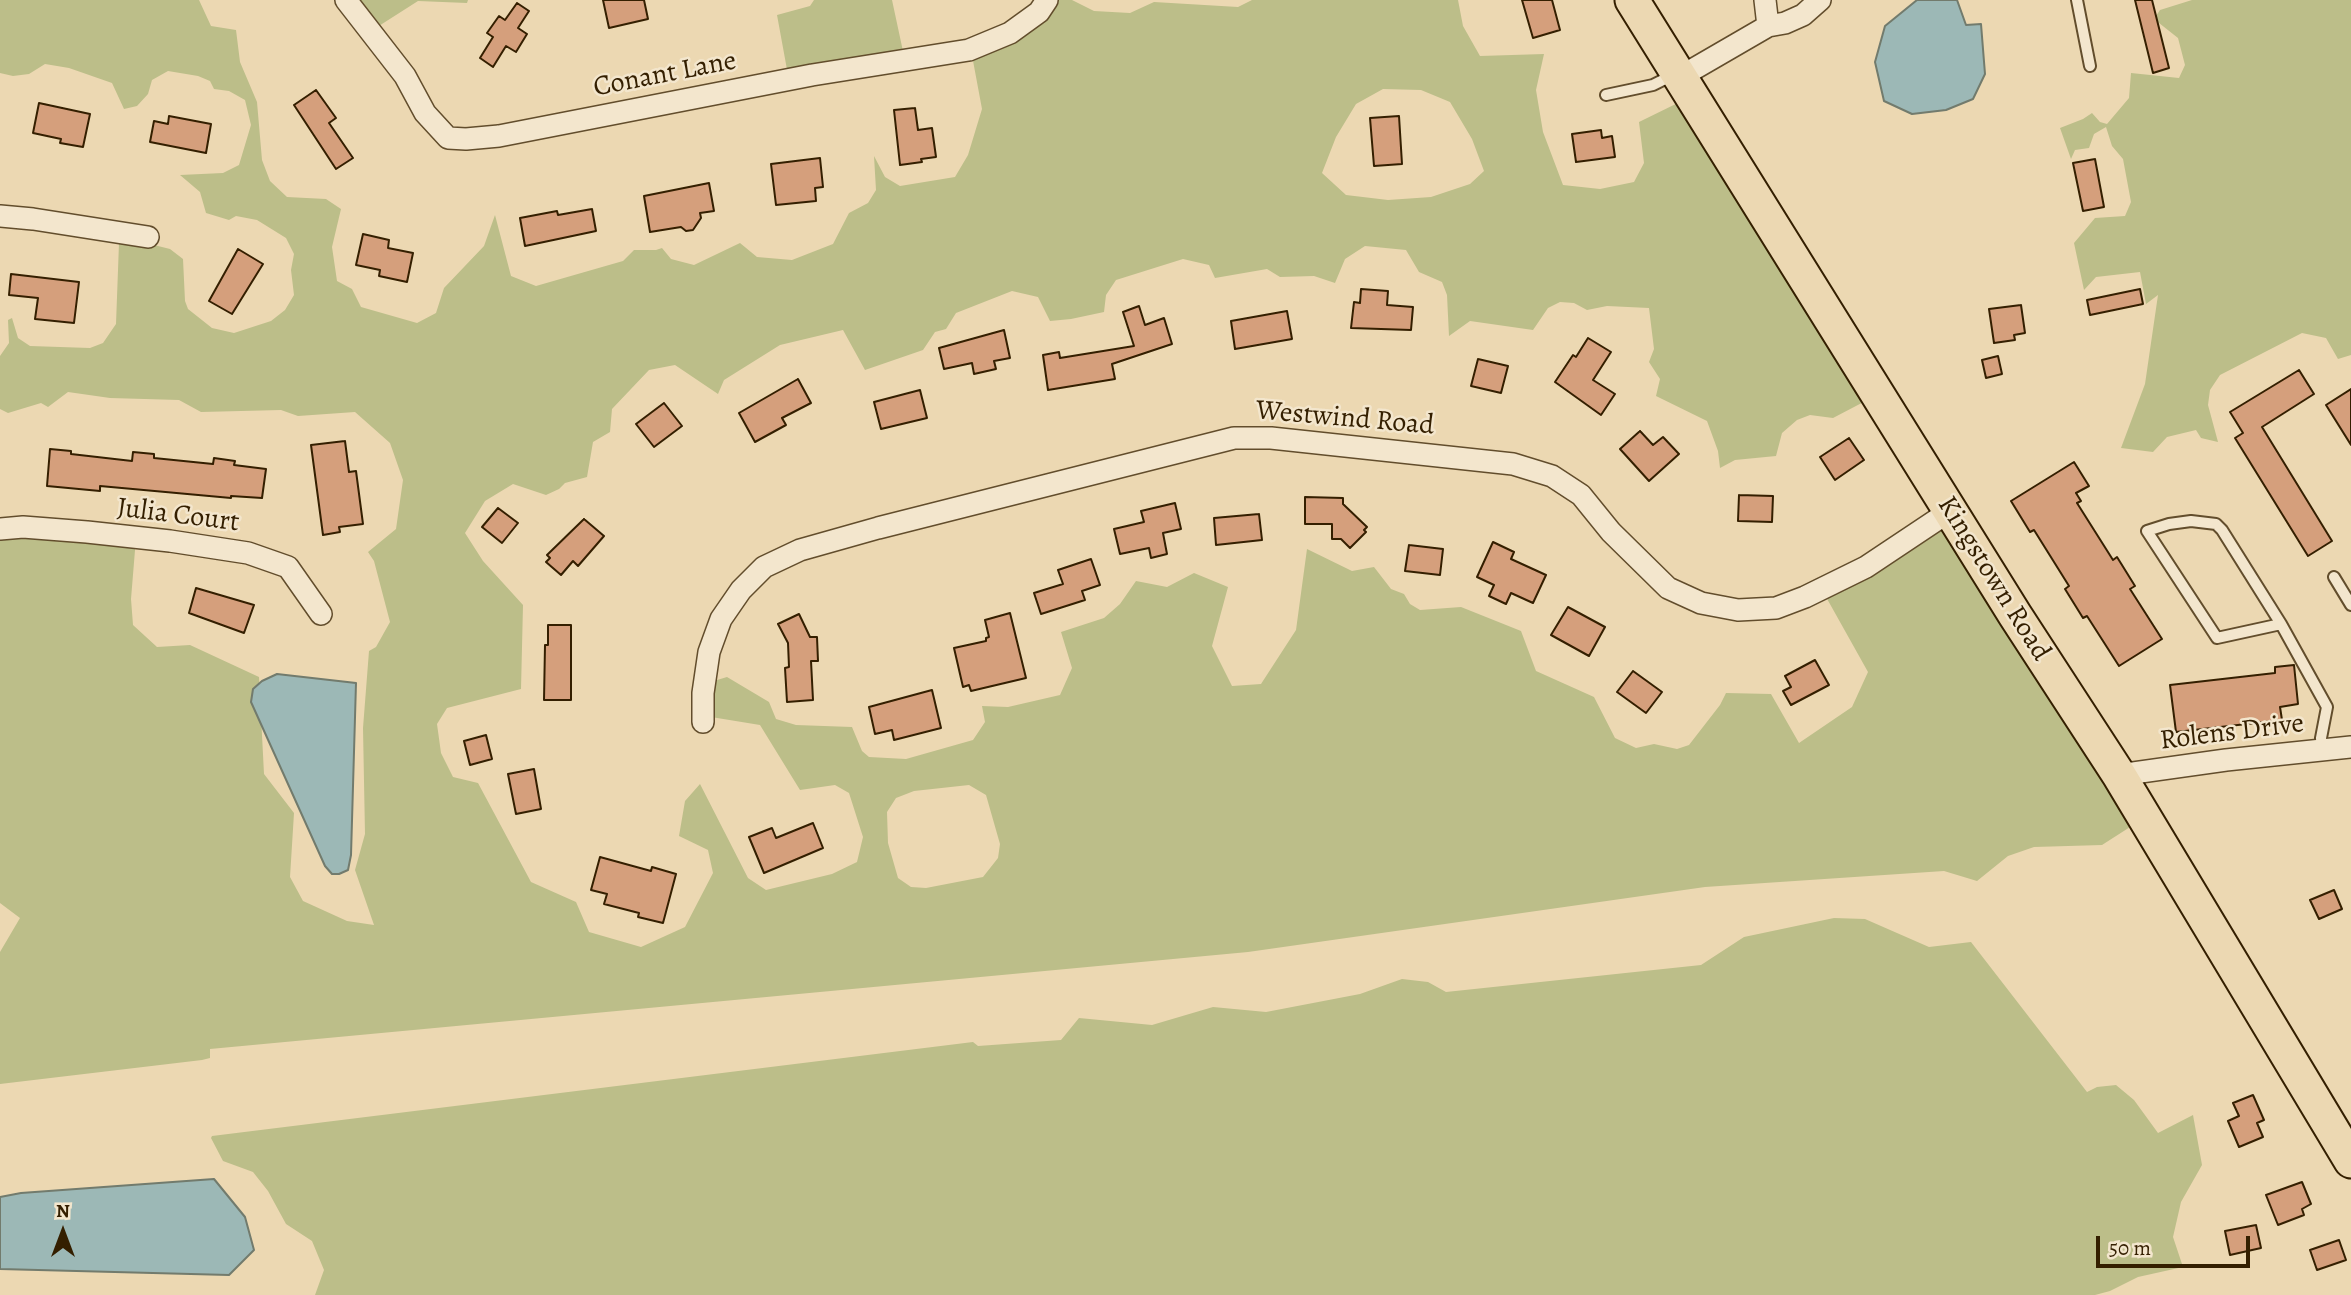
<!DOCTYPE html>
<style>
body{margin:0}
#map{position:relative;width:2351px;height:1295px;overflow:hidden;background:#ecd8b2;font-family:Alegreya,serif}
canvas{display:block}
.north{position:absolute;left:28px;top:1197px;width:70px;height:70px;-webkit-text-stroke:5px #f3e6cd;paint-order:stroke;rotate:0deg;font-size:19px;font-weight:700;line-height:28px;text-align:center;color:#341f00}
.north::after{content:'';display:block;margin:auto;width:24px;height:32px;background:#341f00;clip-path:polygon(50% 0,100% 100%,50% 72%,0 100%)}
.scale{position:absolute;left:2096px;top:1236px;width:154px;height:32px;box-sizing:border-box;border:4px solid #341f00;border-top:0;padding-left:9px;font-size:21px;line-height:24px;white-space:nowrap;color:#341f00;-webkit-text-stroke:5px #f3e6cd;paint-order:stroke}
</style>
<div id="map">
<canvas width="2351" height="1295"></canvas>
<div class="north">N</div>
<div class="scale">50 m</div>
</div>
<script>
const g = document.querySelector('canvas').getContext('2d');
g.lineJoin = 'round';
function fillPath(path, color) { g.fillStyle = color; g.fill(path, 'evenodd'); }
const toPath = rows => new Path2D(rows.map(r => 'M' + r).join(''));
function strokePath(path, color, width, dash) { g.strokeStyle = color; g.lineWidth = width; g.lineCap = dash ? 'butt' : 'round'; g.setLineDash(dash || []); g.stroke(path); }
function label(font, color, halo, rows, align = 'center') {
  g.font = font + ' Alegreya,serif'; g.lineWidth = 5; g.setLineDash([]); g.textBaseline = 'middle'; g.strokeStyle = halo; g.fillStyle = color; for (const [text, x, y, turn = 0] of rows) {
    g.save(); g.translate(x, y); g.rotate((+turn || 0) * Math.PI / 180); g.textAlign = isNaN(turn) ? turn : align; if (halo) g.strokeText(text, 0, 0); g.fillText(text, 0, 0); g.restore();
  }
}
fillPath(toPath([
 [0,0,199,0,211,26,236,30,240,62,257,102,262,160,270,181,287,197,326,199,341,209,332,247,337,281,352,289,361,307,417,323,436,313,444,288,484,246,495,215,511,276,536,286,623,261,634,250,656,250,662,248,671,259,694,265,740,243,757,257,792,260,833,244,849,213,868,203,876,190,874,156,885,177,900,186,955,177,968,155,982,109,971,50,1045,0,1072,0,1094,11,1130,13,1154,2,1238,7,1252,0,1458,0,1463,26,1480,56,1544,54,1536,90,1543,132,1563,185,1600,189,1634,182,1644,163,1639,122,1690,97,1877,395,1833,418,1810,415,1797,420,1782,433,1776,456,1735,460,1720,468,1718,451,1707,421,1656,396,1660,379,1649,362,1654,349,1649,308,1607,306,1587,310,1574,303,1560,302,1548,308,1533,330,1470,321,1449,336,1447,295,1442,282,1419,272,1406,250,1365,246,1345,259,1335,283,1314,276,1280,277,1267,269,1215,278,1209,265,1183,259,1116,280,1106,295,1104,312,1071,319,1050,321,1038,297,1012,291,956,313,946,329,935,332,923,350,865,370,843,330,780,345,724,380,718,394,675,365,649,370,612,409,610,432,593,442,587,477,565,483,559,489,546,495,513,484,485,501,465,533,483,561,523,605,521,689,447,708,437,724,441,753,453,777,478,783,531,882,576,902,589,932,641,947,685,927,713,873,708,850,679,836,685,801,700,784,748,878,766,890,832,874,857,862,863,837,849,793,835,785,800,790,760,725,705,716,704,684,727,677,769,702,776,719,796,725,852,727,862,751,869,757,906,759,973,740,985,722,982,706,1008,707,1060,695,1072,668,1061,632,1104,618,1120,604,1136,581,1167,587,1194,573,1228,587,1212,646,1232,686,1261,684,1296,630,1307,549,1352,571,1374,567,1391,589,1404,594,1410,604,1420,610,1461,607,1521,631,1536,671,1594,697,1615,738,1636,748,1654,744,1677,749,1689,745,1720,705,1726,693,1771,694,1799,743,1852,707,1868,672,1821,588,1942,516,2141,820,2102,845,2034,847,2008,856,1977,881,1944,871,1705,887,1248,952,210,1049,210,1058,202,1060,0,1084,0,952,20,918,0,903,0,528,136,538,131,599,133,625,157,647,190,645,259,677,264,774,294,813,290,877,303,901,347,921,374,925,355,870,365,834,363,728,369,651,376,647,390,622,374,561,368,552,396,529,403,480,390,443,355,412,298,416,281,410,201,412,179,400,110,398,68,392,48,407,41,403,8,413,0,409,0,356,9,343,8,320,12,318,18,338,30,346,90,348,103,343,116,324,119,243,154,245,170,249,183,259,185,301,188,309,212,328,234,333,271,321,285,310,294,295,291,270,294,254,286,238,257,220,236,216,229,220,206,213,200,192,180,175,223,173,239,165,251,125,245,100,229,91,214,89,210,81,198,76,168,71,152,80,148,94,137,106,124,109,112,83,69,68,45,64,29,74,13,76,0,73],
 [1383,89,1421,90,1450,102,1472,139,1484,171,1470,184,1431,197,1388,200,1346,195,1322,173,1336,137,1356,104],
 [969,785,986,795,1000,844,998,858,983,877,926,888,911,887,898,878,888,843,887,812,896,798,914,791],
 [346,0,468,0,467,3,418,1,371,31],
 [814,0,892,0,904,56,788,75,777,15,810,6],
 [2192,0,2351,0,2351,355,2338,359,2326,338,2302,333,2220,375,2210,390,2208,405,2218,442,2201,438,2196,430,2167,437,2153,452,2121,448,2145,384,2158,295,2146,304,2140,272,2096,277,2084,290,2074,243,2095,218,2125,216,2131,202,2123,159,2112,146,2106,127,2094,134,2089,148,2075,150,2071,159,2060,128,2083,119,2092,113,2100,122,2107,124,2129,98,2131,73,2179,78,2185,65,2178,38,2154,19,2160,10],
 [1834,918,1865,919,1929,947,1971,942,2087,1092,2097,1087,2116,1085,2134,1100,2158,1133,2193,1115,2202,1165,2181,1202,2173,1237,2183,1267,2138,1277,2110,1291,2095,1295,315,1295,324,1270,312,1241,286,1224,268,1191,253,1172,223,1161,211,1138,212,1136,973,1042,978,1046,1061,1040,1079,1018,1152,1025,1213,1007,1266,1012,1360,994,1402,979,1428,982,1446,992,1701,965,1744,937]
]), '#bcbe89');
const water = toPath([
 [1917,0,1957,0,1966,25,1981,24,1985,74,1973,99,1946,110,1912,114,1884,101,1875,62,1885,26,1917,0],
 [277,674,356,683,351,855,348,870,339,874,332,874,325,866,251,702,253,689,262,681,277,674],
 [214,1179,245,1217,254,1250,229,1275,0,1269,0,1197,21,1193,214,1179]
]);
fillPath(water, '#9cb8b6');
strokePath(water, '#727b6d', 2);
const building = toPath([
 [603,0,644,0,648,19,609,28,603,0],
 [1522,0,1552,0,1560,30,1533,38,1522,0],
 [2135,0,2152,0,2169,68,2153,73,2135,0],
 [517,3,529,11,518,28,527,34,516,52,506,46,493,67,480,58,493,37,487,33,499,16,505,20,517,3],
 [316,90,336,118,329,123,353,158,336,169,294,105,316,90],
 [39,103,90,114,83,147,60,143,61,139,33,133,39,103],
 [915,108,918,130,932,128,936,157,921,159,922,162,900,165,894,110,915,108],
 [169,116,211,124,206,153,150,142,154,121,168,124,169,116],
 [1399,116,1402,164,1374,166,1370,118,1399,116],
 [1601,130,1602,138,1612,136,1615,157,1576,162,1572,134,1601,130],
 [820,158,823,187,815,188,816,201,776,205,771,164,820,158],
 [2095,159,2104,207,2083,211,2073,163,2095,159],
 [709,183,714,211,700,213,701,218,693,230,686,231,681,227,650,232,644,196,709,183],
 [592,209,596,231,525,246,520,218,557,211,558,215,592,209],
 [363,234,389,240,388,248,413,253,407,282,379,276,380,270,356,265,363,234],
 [238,249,263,264,232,314,209,301,238,249],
 [11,274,79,282,74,323,35,319,38,298,9,295,11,274],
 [1361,289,1388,291,1387,305,1413,307,1411,330,1351,328,1354,302,1360,303,1361,289],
 [2140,289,2143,304,2090,315,2087,300,2140,289],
 [2021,305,2025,333,2014,335,2015,340,1994,343,1989,309,2021,305],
 [1139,306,1145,325,1164,318,1172,344,1112,364,1115,379,1048,390,1043,355,1059,352,1060,358,1134,346,1123,312,1139,306],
 [1287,311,1292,339,1235,349,1231,321,1287,311],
 [1004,330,1010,358,994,361,996,369,974,374,972,363,944,369,939,348,1004,330],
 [1588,338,1611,352,1593,380,1615,394,1601,415,1555,382,1573,355,1576,357,1588,338],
 [1998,356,2002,374,1986,378,1982,360,1998,356],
 [1478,359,1508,366,1501,393,1471,386,1478,359],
 [2299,370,2314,394,2262,427,2332,541,2308,556,2235,438,2243,433,2230,412,2299,370],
 [798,379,811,403,782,418,786,425,755,442,739,413,798,379],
 [2351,389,2351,445,2326,405,2351,389],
 [920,390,927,418,881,429,874,402,920,390],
 [664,403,682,426,654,447,636,424,664,403],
 [1640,431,1653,445,1663,437,1679,454,1649,481,1620,449,1640,431],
 [1849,438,1864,460,1835,480,1820,457,1849,438],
 [345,441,349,472,356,471,363,524,339,527,340,532,323,535,311,445,345,441],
 [50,449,71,451,71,454,132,461,133,452,154,454,154,458,213,464,214,458,235,461,234,465,266,469,262,498,231,496,231,498,100,486,100,491,47,486,50,449],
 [2074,462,2089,486,2076,493,2081,501,2077,503,2113,560,2117,557,2135,586,2130,589,2162,639,2119,666,2087,616,2083,618,2065,589,2069,586,2034,530,2030,532,2011,501,2074,462],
 [1739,495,1773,496,1772,522,1738,521,1739,495],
 [1305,497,1343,498,1343,504,1367,527,1364,530,1366,532,1350,548,1341,539,1332,539,1332,524,1305,524,1305,497],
 [1175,503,1181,529,1163,533,1167,554,1151,558,1149,548,1120,554,1114,529,1144,522,1141,511,1175,503],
 [498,508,518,523,502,543,482,527,498,508],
 [1259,514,1262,540,1216,545,1214,518,1259,514],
 [584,519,604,536,578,566,573,561,561,575,546,562,550,558,547,555,584,519],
 [1493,542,1514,552,1511,559,1546,575,1533,603,1511,593,1506,604,1489,596,1494,585,1477,577,1493,542],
 [1409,545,1443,549,1440,575,1405,571,1409,545],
 [1091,559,1100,585,1082,591,1085,600,1041,614,1034,593,1063,584,1058,570,1091,559],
 [196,588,254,605,244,633,189,613,196,588],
 [1568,607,1605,627,1589,656,1551,635,1568,607],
 [1010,613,1026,678,971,691,969,685,963,687,954,648,986,641,986,638,989,637,985,620,1010,613],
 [799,614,810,637,817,637,818,661,811,661,813,700,787,702,785,668,789,667,788,643,778,624,799,614],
 [548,625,571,625,571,700,544,700,545,645,548,645,548,625],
 [1815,660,1829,685,1791,705,1783,691,1791,687,1785,676,1815,660],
 [2294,665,2298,704,2280,707,2282,720,2176,732,2170,685,2275,673,2275,667,2294,665],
 [1633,671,1662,692,1646,713,1617,692,1633,671],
 [932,690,941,728,894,740,892,730,875,734,869,707,932,690],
 [486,735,492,759,470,765,464,741,486,735],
 [534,769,541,809,516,814,508,774,534,769],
 [813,823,823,848,764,873,749,837,772,828,776,838,813,823],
 [600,857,651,871,652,867,676,874,663,923,638,917,639,913,604,904,607,894,591,890,600,857],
 [2334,890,2342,909,2319,919,2310,900,2334,890],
 [2253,1095,2264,1120,2257,1123,2263,1137,2239,1147,2228,1121,2239,1116,2233,1103,2253,1095],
 [2302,1182,2311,1204,2302,1209,2304,1215,2278,1225,2266,1195,2302,1182],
 [2256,1225,2261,1248,2230,1255,2225,1231,2256,1225],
 [2339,1240,2346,1260,2317,1270,2310,1250,2339,1240]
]);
fillPath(building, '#d59f7c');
strokePath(building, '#341f00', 2);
const lane = toPath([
 [2077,0,2090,66],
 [1606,95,1653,85,1675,74],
 [2334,577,2351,605],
 [2281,624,2222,530,2216,524,2191,521,2169,524,2147,531,2217,638,2281,624,2327,707,2321,738,2322,751]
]);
const street = toPath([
 [346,0,405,76,425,113,448,138,466,139,499,136,812,75,969,50,1010,33,1039,12,1047,0],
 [1765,0,1768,26],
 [1680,77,1768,26,1785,23,1803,15,1820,0],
 [0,216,33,219,148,237],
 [0,529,23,527,87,532,170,541,248,553,288,567,321,614],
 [703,722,703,693,709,652,721,619,741,590,764,567,800,550,878,528,1234,438,1271,438,1513,464,1552,476,1581,495,1611,532,1668,588,1701,603,1738,610,1776,608,1805,597,1866,567,1950,511],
 [2119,775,2226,760,2351,747]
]);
const primary = toPath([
 [1632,0,2015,615,2119,775,2351,1161]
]);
strokePath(lane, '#624d2c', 14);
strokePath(street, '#624d2c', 24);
strokePath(primary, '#341f00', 37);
strokePath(lane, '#f3e6cd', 10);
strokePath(street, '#f3e6cd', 21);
strokePath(primary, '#ecd8b2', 33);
label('28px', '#341f00', '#f3e6cd', [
 ["Conant Lane",665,75,-11],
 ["Westwind Road",1345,419,5],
 ["Julia Court",178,516,7],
 ["Kingstown Road",1993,579,58],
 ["Rolens Drive",2232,733,-7]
]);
</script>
